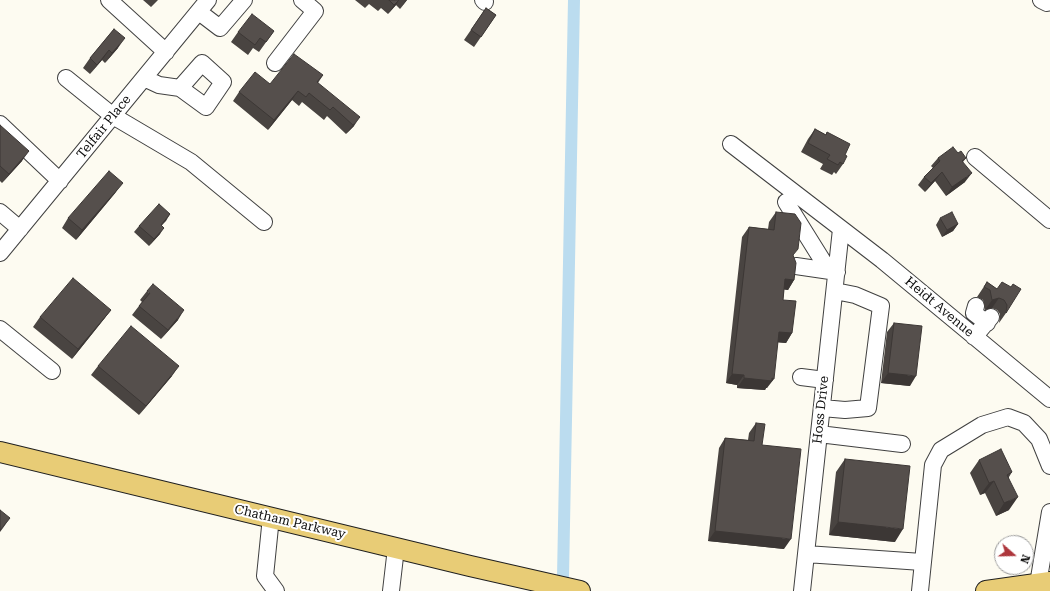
<!DOCTYPE html>
<style>
body{margin:0}
#map{position:relative;width:1050px;height:591px;overflow:hidden;background:#fdfbf1;font-family:"Roboto Serif",serif}
canvas{display:block}
.north{position:absolute;left:994px;top:535px;width:40px;height:40px;box-sizing:border-box;background:#fff;border:1px solid #9f9f9f;border-radius:50%;rotate:110deg;font-size:11px;font-weight:700;line-height:16px;text-align:center;color:#0e0e0e}
.north::after{content:'';display:block;margin:auto;width:14px;height:18px;background:#ad363c;clip-path:polygon(50% 0,100% 100%,50% 72%,0 100%)}
</style>
<div id="map">
<canvas width="1050" height="591"></canvas>
<div class="north">N</div>
</div>
<script>
const g = document.querySelector('canvas').getContext('2d');
g.lineJoin = 'round';
const toPath = rows => new Path2D(rows.map(r => 'M' + r).join(''));
function strokePath(path, color, width, dash) { g.strokeStyle = color; g.lineWidth = width; g.lineCap = dash ? 'butt' : 'round'; g.setLineDash(dash || []); g.stroke(path); }
function fillPath(path, color) { g.fillStyle = color; g.fill(path, 'evenodd'); }
function label(font, color, halo, rows, align = 'center') {
  g.font = font + ' "Roboto Serif",serif'; g.lineWidth = 4; g.setLineDash([]); g.textBaseline = 'middle'; g.strokeStyle = halo; g.fillStyle = color; for (const [text, x, y, turn = 0] of rows) {
    g.save(); g.translate(x, y); g.rotate((+turn || 0) * Math.PI / 180); g.textAlign = isNaN(turn) ? turn : align; if (halo) g.strokeText(text, 0, 0); g.fillText(text, 0, 0); g.restore();
  }
}
strokePath(toPath([
 [563,577,574,0]
]), '#bbdcef', 12);
const minor = toPath([
 [109,0,166,52],
 [483,0,485,2],
 [1041,0,1047,3],
 [199,12,220,28,244,0],
 [275,63,315,11,302,0],
 [66,78,113,116,191,162,264,222],
 [144,78,159,85,180,88,206,107,223,82,202,63,180,88],
 [0,124,60,181],
 [731,144,882,260,1050,399],
 [975,157,1050,220],
 [786,202,829,271],
 [0,212,20,229],
 [0,253,208,0],
 [796,266,837,272],
 [976,306,974,313,987,323],
 [0,329,52,371],
 [974,337,991,317],
 [801,377,825,380],
 [822,408,845,410,868,408,881,306,855,295,835,291],
 [819,434,902,444],
 [271,517,265,576,276,591],
 [806,554,922,562],
 [1038,584,1050,512],
 [391,591,396,548],
 [802,591,841,229],
 [920,591,933,465,941,450,982,425,1008,417,1024,423,1039,439,1050,466]
]);
const major = toPath([
 [0,452,470,566,580,591],
 [986,591,1050,582]
]);
strokePath(minor, '#414141', 18);
strokePath(major, '#1f1f1f', 22);
strokePath(minor, '#fff', 16);
strokePath(major, '#e8cc76', 20);
fillPath(toPath([
 [143,0,158,0,151,7],
 [355,0,407,0,400,9,396,5,388,14,381,8,378,11,369,4,365,8],
 [486,8,496,15,474,47,464,40],
 [114,29,118,48,105,63,102,60,90,74,83,68,90,58],
 [274,31,259,52,253,48,248,55,231,42,238,32],
 [323,75,318,83,354,126,346,134,327,116,324,120,302,102,299,106,292,100,268,130,233,101,239,92,270,84],
 [0,125,22,161,2,183,0,181],
 [815,129,826,135,827,132,845,155,843,164,836,174,834,172,832,175,820,169,823,164,801,152,808,139],
 [958,153,966,158,963,162,965,182,946,196,935,181,925,192,918,185,924,177,933,168,931,166,938,158],
 [116,192,76,240,62,228,68,218],
 [776,212,793,255,794,280,788,290,784,289,783,300,792,333,786,343,778,342,767,388,766,388,765,390,737,388,737,385,726,383,742,237,749,227,768,229,769,222],
 [170,214,162,225,160,234,149,246,134,232,139,226],
 [940,218,958,224,953,231,942,237,936,225],
 [987,282,997,289,1011,287,1006,313,999,323,1000,314,997,310,992,308,985,310,983,300,977,297],
 [147,291,178,320,161,339,132,315,142,302,140,300],
 [111,310,104,319,72,359,33,327,40,317],
 [894,323,910,386,881,383,887,332],
 [98,366,172,376,139,415,91,375],
 [756,423,762,445,784,549,708,541,719,448,725,438,748,440,749,433],
 [845,459,895,542,829,535,836,472],
 [979,460,1012,472,1009,477,1009,510,996,516,985,493,980,495,970,473]
]), '#494441');
fillPath(toPath([
 [399,0,396,5,388,14,394,5],
 [406,0,407,0,400,9],
 [125,38,118,48,105,63,112,53],
 [109,50,102,60,90,74,97,65],
 [298,91,292,100,268,130,274,120],
 [360,117,354,126,346,134,353,125],
 [29,151,22,161,2,183,9,174],
 [942,172,935,181,925,192,931,183],
 [972,173,965,182,946,196,952,187],
 [123,183,116,192,76,240,82,230],
 [170,214,166,221,156,231,161,225],
 [958,224,953,231,942,237,947,230],
 [164,228,160,234,149,246,154,239],
 [785,279,794,280,788,290,778,289],
 [999,298,992,308,985,310,992,300],
 [111,310,104,319,72,359,78,349],
 [184,310,178,320,161,339,168,330],
 [779,332,792,333,786,343,772,342],
 [179,366,172,376,139,415,146,406],
 [888,373,916,376,910,386,881,383],
 [732,374,744,375,737,385,726,383],
 [744,378,772,378,774,379,767,388,766,388,765,390,737,388],
 [994,481,985,493,980,495,989,483],
 [1018,497,1009,510,996,516,1004,503],
 [10,518,3,528,0,532,0,530],
 [838,522,903,529,895,542,829,535],
 [715,531,791,539,784,549,708,541]
]), '#3c3735');
const building = toPath([
 [389,0,399,0,394,5,389,0],
 [486,8,496,15,481,37,471,30,486,8],
 [252,14,274,31,266,42,260,38,255,45,238,32,252,14],
 [114,29,125,38,112,53,109,50,97,65,90,58,114,29],
 [294,54,323,75,317,82,360,117,353,125,333,107,330,110,309,93,306,97,298,91,274,120,239,92,255,72,270,84,294,54],
 [0,125,29,151,9,174,0,166,0,125],
 [815,129,826,135,827,132,850,144,845,155,847,156,843,164,840,162,838,165,827,159,830,155,808,143,815,129],
 [953,147,958,153,961,151,966,158,962,161,972,173,952,187,942,172,931,183,924,177,940,161,938,158,953,147],
 [109,171,123,183,82,230,68,218,109,171],
 [159,204,170,214,161,225,164,228,154,239,139,226,159,204],
 [776,212,795,214,801,223,798,249,793,255,796,263,794,280,785,279,783,300,796,301,792,333,779,332,774,379,772,378,772,381,744,378,744,375,732,374,749,227,774,230,776,212],
 [952,212,958,224,947,230,940,218,952,212],
 [73,278,111,310,78,349,40,317,73,278],
 [987,282,997,289,1002,282,1011,287,1013,284,1021,289,1006,313,1007,305,1004,300,999,298,992,300,990,290,984,287,987,282],
 [153,284,184,310,168,330,139,306,150,293,147,291,153,284],
 [894,323,922,326,916,376,888,373,894,323],
 [131,326,179,366,146,406,98,366,131,326],
 [756,423,765,424,762,445,801,449,791,539,715,531,725,438,754,441,756,423],
 [1001,449,1012,472,1007,475,1018,497,1004,503,994,481,989,483,979,460,1001,449],
 [845,459,910,466,903,529,838,522,845,459],
 [0,510,10,518,0,530,0,510]
]);
fillPath(building, '#554f4c');
strokePath(building, '#3c3735', 1);
label('13px', '#0e0e0e', '#fff', [
 ["Telfair Place",104,127,-51],
 ["Heidt Avenue",939,307,40],
 ["Hoss Drive",821,410,-84],
 ["Chatham Parkway",290,522,13]
]);
</script>
